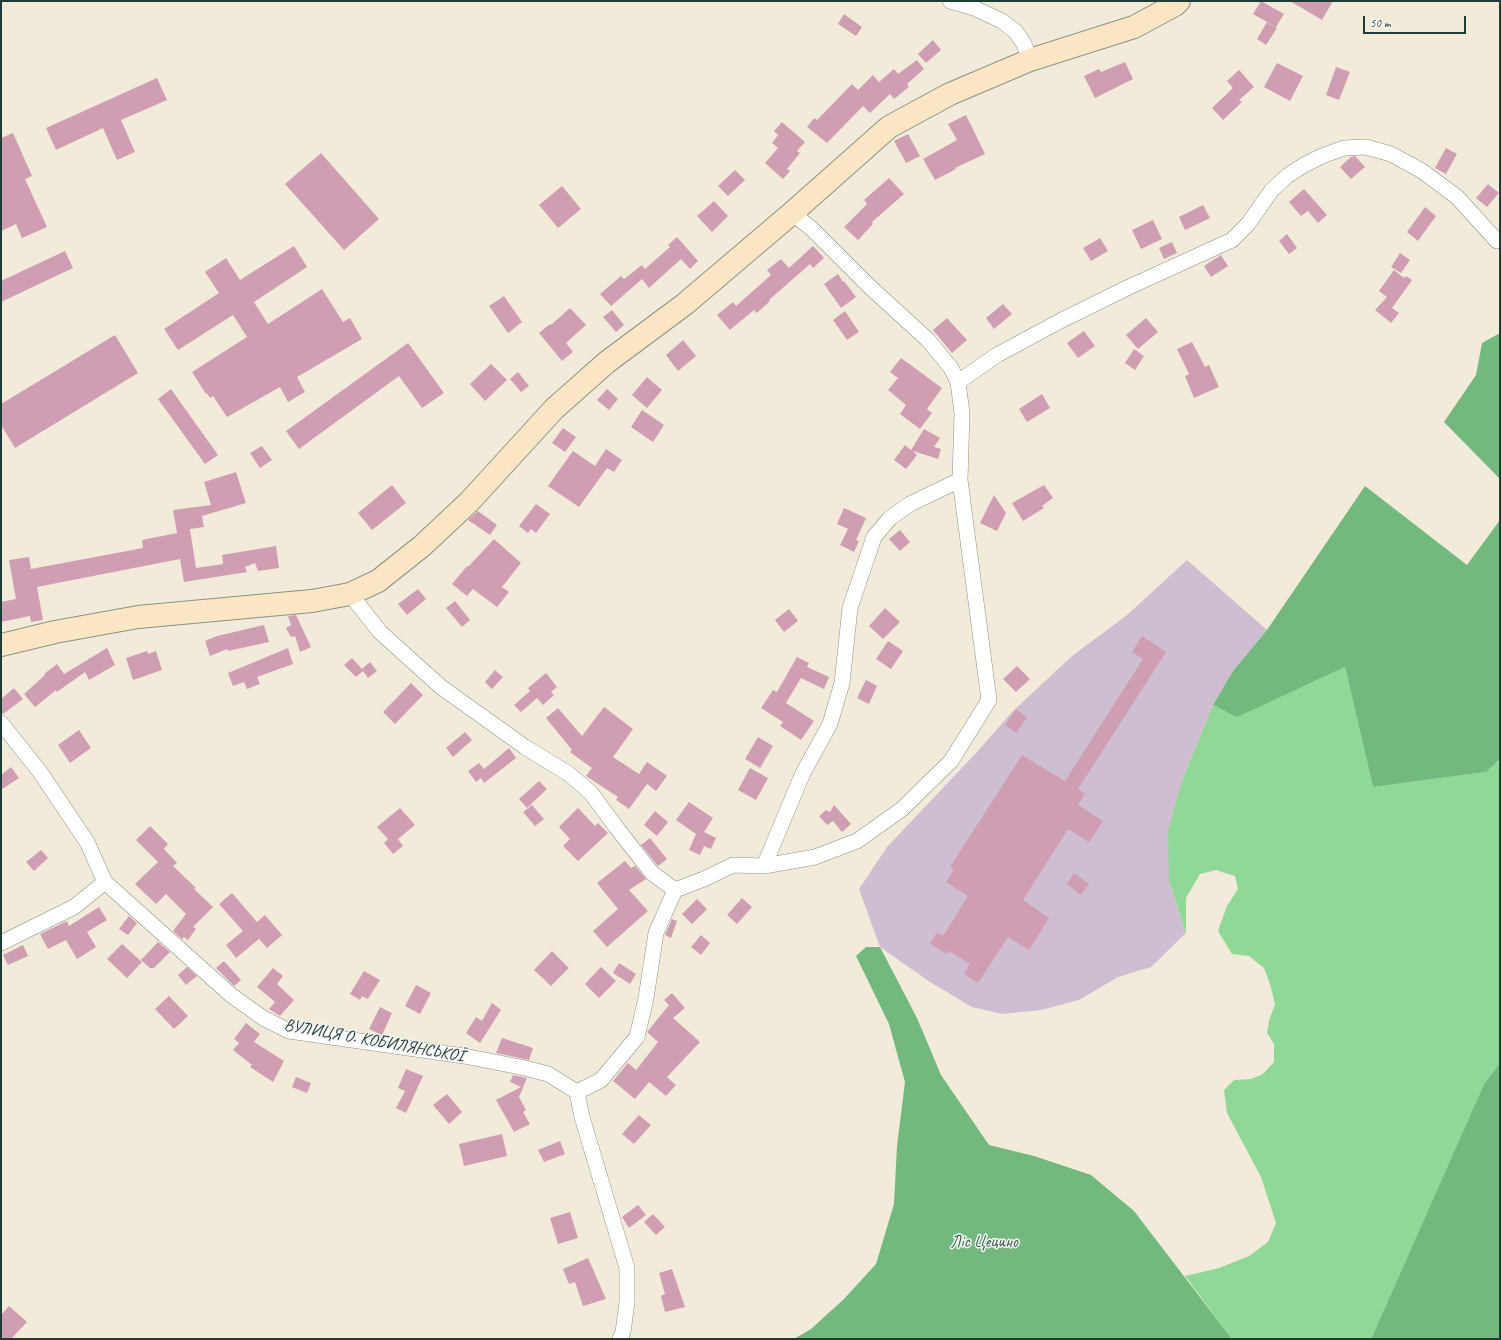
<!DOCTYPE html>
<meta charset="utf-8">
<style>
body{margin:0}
#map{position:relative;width:1501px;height:1340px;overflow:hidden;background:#f2ebd9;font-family:Caveat,sans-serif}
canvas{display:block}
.frame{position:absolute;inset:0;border:2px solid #1f3d34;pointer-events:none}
.scale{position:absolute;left:1363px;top:16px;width:103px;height:18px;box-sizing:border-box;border:2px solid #1f3d34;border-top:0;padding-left:5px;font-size:12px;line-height:14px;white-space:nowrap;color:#1f3d34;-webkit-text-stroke:3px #f6f6f2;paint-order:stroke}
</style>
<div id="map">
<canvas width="1501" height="1340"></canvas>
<div class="frame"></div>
<div class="scale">50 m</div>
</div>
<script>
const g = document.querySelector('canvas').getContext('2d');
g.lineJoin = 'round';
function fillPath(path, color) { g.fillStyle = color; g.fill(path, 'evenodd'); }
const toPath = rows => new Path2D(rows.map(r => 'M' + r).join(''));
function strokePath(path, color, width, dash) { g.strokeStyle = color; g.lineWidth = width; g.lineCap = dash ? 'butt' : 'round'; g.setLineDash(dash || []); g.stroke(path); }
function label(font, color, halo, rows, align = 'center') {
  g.font = font + ' Caveat,sans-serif'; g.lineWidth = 3; g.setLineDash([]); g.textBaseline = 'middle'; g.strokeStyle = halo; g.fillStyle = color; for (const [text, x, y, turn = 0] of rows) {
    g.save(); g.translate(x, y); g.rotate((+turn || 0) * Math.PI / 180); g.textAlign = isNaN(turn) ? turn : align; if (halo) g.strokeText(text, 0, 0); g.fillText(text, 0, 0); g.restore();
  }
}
fillPath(toPath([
 [1187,560,1267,630,1233,671,1213,705,1183,778,1169,881,1186,933,1151,967,1118,977,1079,1000,1041,1010,1002,1014,972,1007,930,982,880,947,859,889,887,847,977,752,1012,712,1072,656,1127,615]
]), '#cebed2');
fillPath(toPath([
 [1345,667,1373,787,1486,772,1500,759,1500,1063,1484,1084,1371,1339,1232,1339,1185,1276,1219,1268,1249,1256,1268,1242,1276,1223,1261,1177,1227,1113,1224,1090,1234,1080,1251,1079,1263,1074,1274,1062,1274,1044,1267,1033,1269,1021,1275,1004,1270,984,1264,968,1249,956,1232,954,1218,931,1227,906,1238,889,1235,876,1216,870,1200,874,1186,898,1186,933,1169,881,1168,831,1183,778,1213,705,1237,716]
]), '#8ed996');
fillPath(toPath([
 [1500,333,1500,479,1444,422,1476,375,1482,343],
 [1365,486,1467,565,1500,520,1500,759,1486,772,1373,787,1345,667,1237,717,1213,705,1233,671,1267,630],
 [866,947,880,947,917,1018,941,1075,989,1145,1034,1156,1091,1175,1134,1211,1232,1339,794,1339,811,1329,844,1299,876,1264,894,1204,897,1146,905,1082,889,1024,856,956],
 [1500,1063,1500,1339,1371,1339,1484,1084]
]), '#72b97f');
fillPath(toPath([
 [1261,1,1284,14,1276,27,1253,14],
 [1290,1,1333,1,1322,20],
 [844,14,862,27,856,36,838,24],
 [1267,22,1277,28,1266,45,1257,39],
 [933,40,941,50,926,63,918,54],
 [917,60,924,69,907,84,909,87,894,99,890,94,870,113,863,106,827,143,807,127,814,118,817,120,852,84,858,90,873,75,879,82,894,69,898,74],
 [1125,62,1133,79,1095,98,1084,76,1099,69,1101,72],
 [1277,63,1303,76,1290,101,1264,87],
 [1336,67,1350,72,1339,100,1326,95],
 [1239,70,1254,87,1239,100,1242,102,1223,120,1212,108,1233,88,1227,81],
 [157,78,167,100,121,120,135,152,117,160,103,128,56,150,46,128],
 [966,115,985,154,955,168,956,169,935,180,923,159,957,140,948,124],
 [782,122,805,142,797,151,800,153,787,169,790,171,783,179,765,163,778,148,772,143,778,135,774,131],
 [13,133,32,176,25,179,47,227,22,238,16,224,1,231,1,138],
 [908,134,920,156,906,163,894,141],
 [1446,148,1457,154,1446,174,1435,168],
 [321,153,379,219,344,250,285,184],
 [1355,156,1365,167,1351,179,1340,167,1351,157],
 [735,170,745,180,728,196,718,186],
 [889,178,904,194,872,222,873,224,858,240,844,227,867,204,864,200],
 [1488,184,1499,193,1487,207,1476,198],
 [562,186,581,209,558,228,539,205],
 [1304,189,1327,215,1318,223,1308,211,1301,216,1289,202],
 [714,201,728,216,712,232,697,216],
 [1203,205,1210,218,1185,230,1179,217],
 [1425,207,1436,216,1418,241,1407,232],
 [1153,220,1162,239,1141,249,1132,230],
 [1287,234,1297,248,1289,254,1279,241],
 [677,237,698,261,690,269,681,259,649,288,642,279,611,306,600,294,621,276,624,279,642,265,645,269,670,247,668,245],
 [1100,238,1108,251,1091,261,1083,248],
 [1172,242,1177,253,1164,259,1159,248],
 [294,246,307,267,254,302,268,324,322,289,343,322,350,318,362,339,297,377,305,392,288,402,280,387,227,417,213,396,210,398,207,393,206,394,192,372,247,337,233,315,178,350,164,329,219,293,205,272,226,258,240,280],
 [813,246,824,258,813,268,810,264,769,300,770,301,757,313,754,310,730,330,717,315,733,302,736,306,771,275,767,270,781,259,789,268],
 [65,251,73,268,1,302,1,281],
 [1400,253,1410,260,1401,273,1391,267],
 [1221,255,1228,266,1211,277,1204,266],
 [1394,270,1404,278,1406,276,1412,280,1392,308,1399,313,1391,323,1375,310,1387,297,1379,291],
 [838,274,843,282,844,281,856,297,841,308,824,284],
 [504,296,522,322,508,333,489,306],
 [1003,304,1012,314,994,329,986,318],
 [570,308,586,325,566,343,573,352,562,361,539,333,550,324,551,325],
 [612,310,624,325,616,332,603,317],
 [845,311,859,332,847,340,833,320],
 [947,318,967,340,952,353,933,330],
 [1146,318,1158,332,1138,349,1126,335],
 [1084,331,1095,346,1078,358,1067,343],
 [115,335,138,373,15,448,1,425,1,404],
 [683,340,696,356,678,371,666,355],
 [1192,342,1205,367,1209,365,1219,387,1194,398,1185,376,1189,374,1177,349],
 [408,343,444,393,422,408,399,376,299,449,286,431],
 [1134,349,1144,356,1135,370,1125,363],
 [901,358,942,388,927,409,932,413,920,429,900,414,906,405,888,390,898,378,890,372],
 [491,364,507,380,485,401,470,384],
 [518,372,529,386,521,392,510,379],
 [647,377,662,390,647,408,632,395],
 [171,389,218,455,205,464,158,399],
 [607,389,618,399,609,410,597,400],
 [1042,394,1050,408,1027,422,1019,409],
 [642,410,664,425,653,442,631,427],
 [563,428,576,437,565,452,552,443],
 [924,429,940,438,934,447,941,449,938,459,913,451,917,455,906,469,894,460,905,445,911,450],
 [262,446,272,460,260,468,250,453],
 [606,449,622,460,614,472,607,468,579,507,548,486,573,451,595,466],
 [236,472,246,503,202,516,204,527,190,529,196,568,223,564,222,555,276,546,279,568,258,571,255,563,245,567,247,572,184,582,180,559,37,587,43,620,31,622,30,616,1,622,1,602,16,599,9,560,29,557,31,569,143,548,142,540,177,533,173,510,211,505,204,482],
 [392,485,406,503,372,530,358,513],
 [1044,485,1053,498,1042,506,1044,508,1023,521,1012,503],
 [994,495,1006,513,997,531,980,523],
 [536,504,550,514,536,533,531,529,528,533,519,526],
 [844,508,866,518,856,540,859,541,854,552,840,545,848,529,837,524],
 [478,511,497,525,490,535,468,520],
 [900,530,910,542,900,551,889,539],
 [494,539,521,563,502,587,509,592,497,607,473,589,467,596,452,584,467,566,468,567],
 [418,589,426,599,407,615,398,604],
 [455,601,470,620,462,627,446,608],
 [885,608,900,622,883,639,869,626],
 [789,609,798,621,784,632,775,620],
 [296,615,311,647,300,652,295,636,291,637,286,628,291,625,288,616],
 [264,625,269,642,228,651,227,649,210,656,205,641,217,636],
 [1142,636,1166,652,1078,789,1085,794,1078,805,1103,821,1089,842,1068,829,1023,900,1049,918,1029,950,1008,937,978,983,964,974,970,964,949,951,947,954,930,944,937,933,943,936,968,896,946,882,954,869,950,867,1022,755,1065,781,1143,659,1132,652],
 [888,641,903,651,891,669,876,659],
 [107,648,115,665,89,680,85,672,57,692,56,690,35,707,24,694,45,675,44,674,57,664,64,674],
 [288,648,293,664,257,677,260,684,247,689,244,682,233,686,228,673],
 [147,651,148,654,156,651,162,670,133,680,126,658],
 [797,657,809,663,807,667,829,677,824,689,801,678,786,703,814,721,801,740,780,726,783,722,761,708,773,690,777,692],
 [352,658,362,669,370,662,377,671,368,678,363,671,356,677,344,665],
 [1017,666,1030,679,1016,692,1003,679],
 [495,670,503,677,492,689,485,682],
 [546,673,557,687,551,692,554,695,543,705,537,698,521,712,514,705,530,691,528,688],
 [866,680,877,686,869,704,857,698],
 [411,683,423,695,395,724,383,712],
 [14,688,23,699,3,714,1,714,1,699],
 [604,707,633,729,613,757,639,774,647,762,667,776,656,791,647,784,629,809,616,800,618,797,586,776,592,768,570,752,572,750,546,718,558,708,582,736],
 [1016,709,1027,718,1016,733,1005,725],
 [79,730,91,748,70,763,58,745],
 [465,732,472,740,453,757,446,748],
 [758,737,773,746,760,768,745,759],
 [509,748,516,758,484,783,481,778,476,782,468,771,479,763,484,769],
 [11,767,19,778,1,790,1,775],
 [750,768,768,778,756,800,738,790],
 [539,781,547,789,527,808,519,799],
 [689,802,713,818,704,832,716,838,711,849,704,846,700,855,689,850,696,834,676,820],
 [532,805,544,819,535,826,523,812],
 [834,805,851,824,842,832,833,821,827,825,819,816,826,810,830,812],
 [400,808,415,825,398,839,403,846,393,854,384,843,388,839,377,827],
 [578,808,595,826,598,823,608,833,578,861,563,846,570,839,559,827],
 [655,811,668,822,657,836,644,825],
 [150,826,168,844,164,849,177,863,173,866,196,888,194,889,213,907,193,927,196,929,188,940,184,937,182,939,173,931,186,914,166,894,156,904,135,884,158,862,136,840],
 [650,838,667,859,658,866,641,845],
 [41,850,48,858,34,871,26,862],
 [625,861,631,868,635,866,646,879,629,890,648,911,607,947,593,931,618,909,597,883],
 [1074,873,1089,884,1081,895,1067,884],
 [232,893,257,922,265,915,282,935,267,948,259,939,236,958,226,945,243,931,219,904],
 [742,898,752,907,737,924,727,915],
 [697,899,707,909,692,924,682,914],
 [99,907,107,920,87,932,96,947,77,959,66,940,48,949,40,934,67,921,69,926],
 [129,916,137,923,128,935,119,929],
 [672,919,677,921,671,938,665,935],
 [701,935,710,943,701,955,691,947],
 [158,942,170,952,154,968,150,968,141,960],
 [122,944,142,962,127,978,107,959],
 [23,945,28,956,8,965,3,955],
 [552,951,569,968,551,986,534,970],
 [224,961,241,980,234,986,216,968],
 [619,963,636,974,630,984,613,973],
 [187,967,197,976,186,985,178,975],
 [601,967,616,981,599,998,585,984],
 [273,968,283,976,277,984,294,1000,280,1016,269,1009,275,1002,257,987],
 [364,971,380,980,368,999,362,996,360,1000,350,994],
 [416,985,431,993,420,1014,405,1006],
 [672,993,685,1008,673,1018,700,1042,667,1077,676,1085,666,1096,649,1082,635,1099,613,1081,628,1063,636,1070,658,1042,647,1032,669,1005,664,1000],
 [169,996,188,1016,174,1029,155,1009],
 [492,1003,501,1010,480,1043,466,1033,476,1017,482,1021],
 [380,1007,392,1013,382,1035,369,1029],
 [246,1023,260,1034,254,1042,284,1061,273,1082,250,1067,252,1065,233,1050,239,1043,234,1039],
 [502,1038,533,1048,529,1060,496,1053],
 [406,1069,423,1076,406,1113,396,1108,405,1091,398,1088],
 [513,1075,527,1078,519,1097,526,1110,523,1112,530,1124,514,1132,496,1100,521,1087,510,1082],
 [296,1077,311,1083,307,1093,292,1087],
 [447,1094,462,1112,449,1124,433,1105],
 [639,1115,651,1125,634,1144,622,1134],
 [502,1134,507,1156,464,1166,459,1144],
 [560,1141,565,1154,544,1162,538,1150],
 [638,1205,646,1215,629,1228,622,1217],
 [570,1212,578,1238,558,1244,550,1218],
 [653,1214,665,1227,656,1235,644,1222],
 [588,1258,606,1299,583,1306,575,1282,569,1284,563,1269],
 [672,1269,685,1307,665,1312,661,1296,665,1294,659,1273],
 [9,1306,27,1322,11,1339,1,1339,1,1315]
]), '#d09eb3');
const street = toPath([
 [950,1,974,8,1002,21,1016,32,1024,44,1030,60],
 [958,382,997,355,1062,320,1129,287,1232,240,1248,224,1272,190,1287,176,1304,165,1322,156,1344,148,1366,147,1391,154,1422,171,1457,197,1497,241],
 [350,594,380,632,441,687,525,747,569,774,591,793,616,827,652,873,675,890],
 [1,723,40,772,87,842,105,882,231,995,263,1018,289,1031,464,1056,525,1068,548,1074,577,1092,582,1117,627,1268,627,1302,623,1332,620,1339],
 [764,866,803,773,830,724,842,683,850,608,874,537,890,518,910,504,960,480],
 [1,943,74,907,105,882],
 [577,1092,601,1080,637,1037,646,998,656,933,675,890,704,879,733,865,764,866,815,857,857,841,902,809,951,761,989,700,960,480,962,413,958,382,951,368,928,340,870,287,812,229,792,213]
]);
const secondary = toPath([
 [1,645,55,632,138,617,312,601,350,594,378,581,422,546,469,502,554,409,607,362,685,304,792,213,889,127,950,94,1030,60,1134,27,1175,5,1179,1]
]);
strokePath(street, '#889486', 16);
strokePath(secondary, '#889486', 24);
strokePath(street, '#fff', 15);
strokePath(secondary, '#fbe6c4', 22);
label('17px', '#1f3d34', '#f6f6f2', [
 ["ВУЛИЦЯ О. КОБИЛЯНСЬКОЇ",374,1041,10]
]);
label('17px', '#355c48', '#f6f6f2', [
 ["Ліс Цецино",984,1243]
]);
</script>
